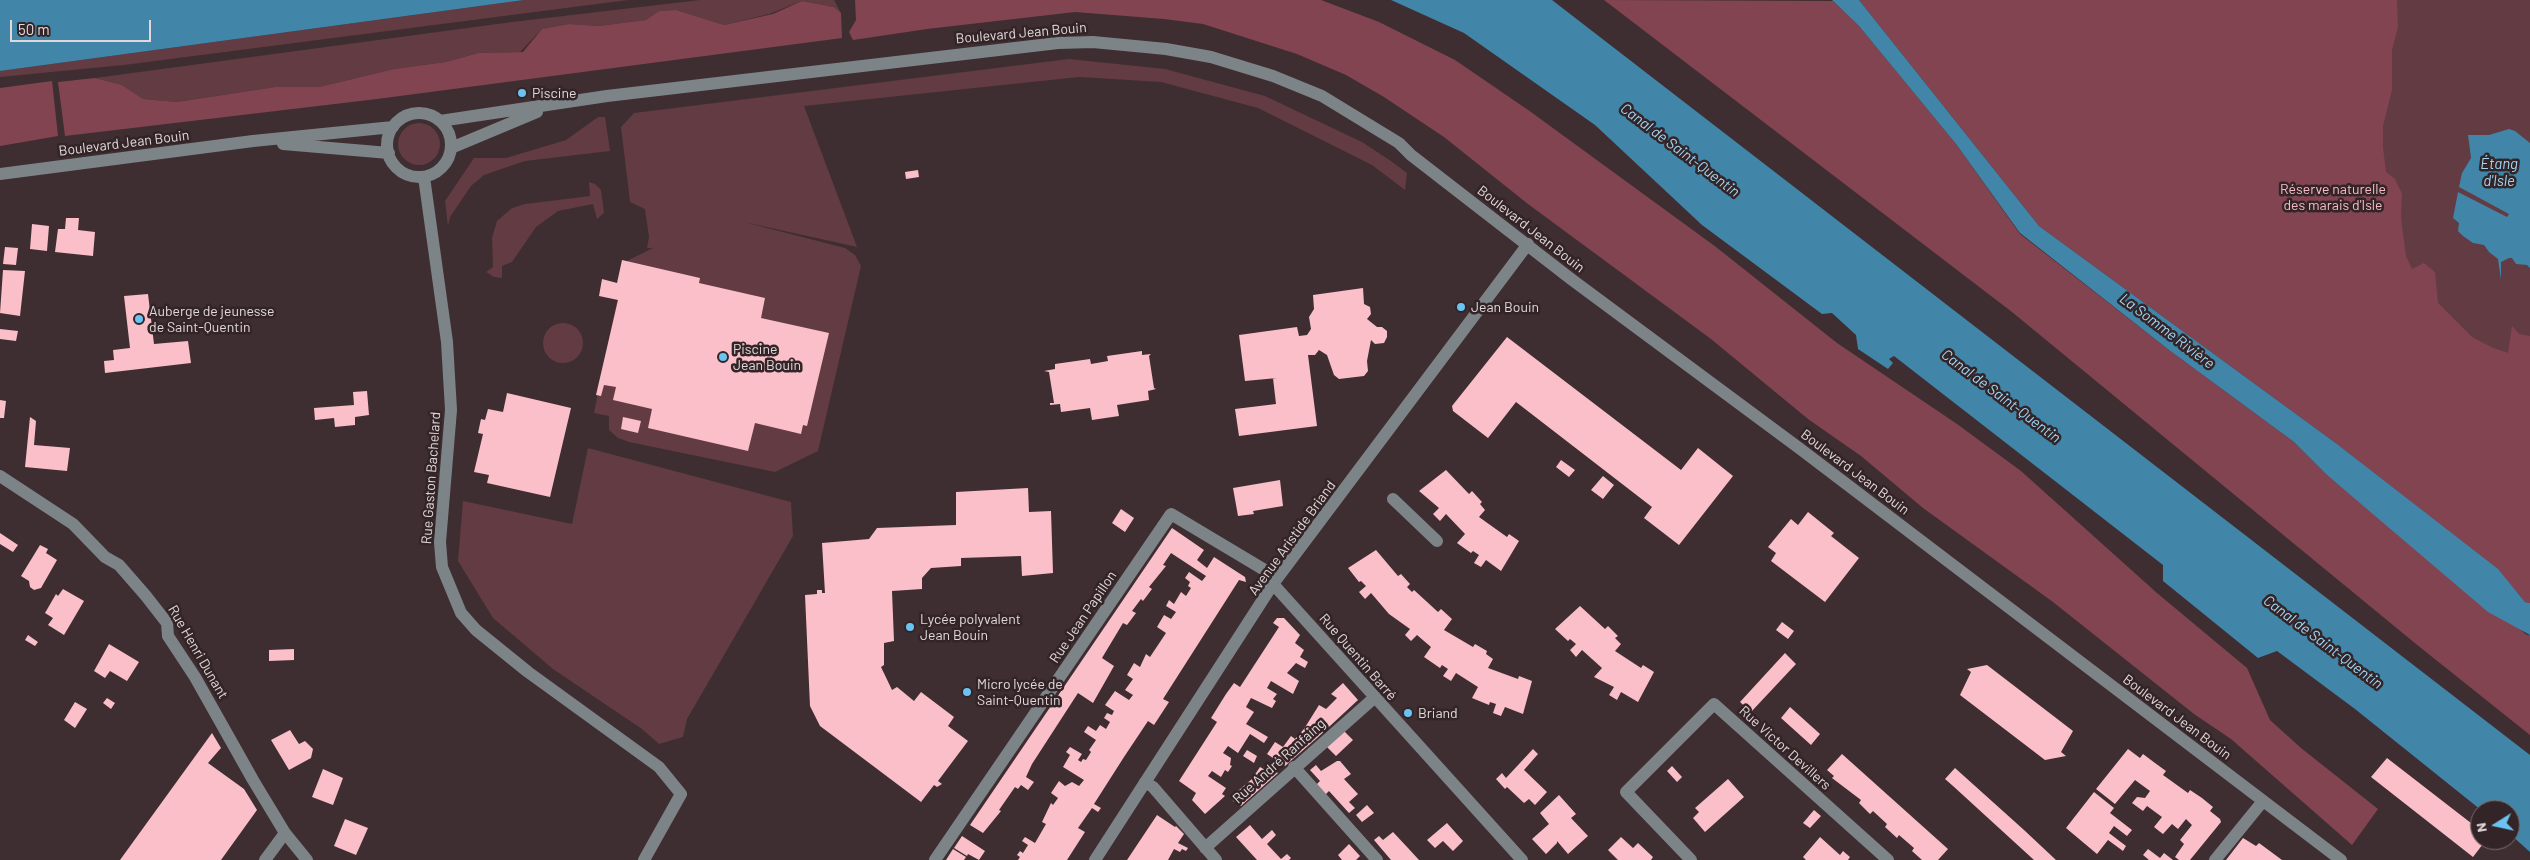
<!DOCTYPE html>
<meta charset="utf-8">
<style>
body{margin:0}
#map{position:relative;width:2530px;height:860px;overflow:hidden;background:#3e2e31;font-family:Barlow,sans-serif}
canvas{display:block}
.north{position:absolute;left:2470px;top:800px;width:50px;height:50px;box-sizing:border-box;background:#332427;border:1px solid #796c6e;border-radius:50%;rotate:260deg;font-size:14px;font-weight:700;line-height:20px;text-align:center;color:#e2d8d9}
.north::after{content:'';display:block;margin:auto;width:18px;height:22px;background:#6bc3f2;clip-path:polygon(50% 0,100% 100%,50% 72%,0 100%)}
.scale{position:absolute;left:10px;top:20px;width:141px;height:22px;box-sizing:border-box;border:2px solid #e2d8d9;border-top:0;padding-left:6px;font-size:15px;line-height:18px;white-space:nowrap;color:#e2d8d9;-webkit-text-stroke:4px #332427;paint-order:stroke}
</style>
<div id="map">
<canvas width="2530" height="860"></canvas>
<div class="north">N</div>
<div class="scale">50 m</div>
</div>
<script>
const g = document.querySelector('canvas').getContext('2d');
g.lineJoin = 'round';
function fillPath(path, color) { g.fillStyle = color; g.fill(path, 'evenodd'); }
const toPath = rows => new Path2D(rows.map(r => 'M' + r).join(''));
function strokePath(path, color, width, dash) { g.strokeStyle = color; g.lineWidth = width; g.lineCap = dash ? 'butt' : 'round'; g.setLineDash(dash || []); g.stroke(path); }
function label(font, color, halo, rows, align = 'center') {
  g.font = font + ' Barlow,sans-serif'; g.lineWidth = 5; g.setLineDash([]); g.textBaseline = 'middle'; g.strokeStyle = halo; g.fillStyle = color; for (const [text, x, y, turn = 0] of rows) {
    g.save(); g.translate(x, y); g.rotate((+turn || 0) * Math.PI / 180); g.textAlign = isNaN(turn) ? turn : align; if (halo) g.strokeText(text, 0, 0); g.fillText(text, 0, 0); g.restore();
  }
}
fillPath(toPath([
 [524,0,628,0,124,65,0,77,0,71],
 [700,0,834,0,841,13,834,7,802,1,769,14,724,25,676,10,659,11,646,20,599,26,569,24,542,29,520,52,478,53,446,62,394,69,319,87,275,87,177,102,143,99,122,85,95,78,512,22],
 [1859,0,2530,0,2530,594,2337,444],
 [1069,59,1165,69,1265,96,1362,142,1391,161,1407,173,1405,190,1372,165,1258,108,1161,82,1079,77,804,106,857,247,744,222,845,248,855,255,861,266,818,451,775,472,629,442,618,438,609,430,609,416,594,413,625,262,653,248,647,248,649,237,645,209,630,202,621,127,634,113],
 [598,117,605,117,610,151,525,161,484,175,471,186,450,217,448,226,445,201,474,158,506,158,566,140],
 '398 144a21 21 0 1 1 42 0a21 21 0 1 1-42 0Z',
 [589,182,595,184,601,190,604,213,597,219,593,204,558,211,536,227,512,262,502,266,502,278,494,277,486,272,493,267,492,238,497,221,512,208,525,204,590,196],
 '543 343a20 20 0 1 1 40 0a20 20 0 1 1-40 0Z',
 [588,448,791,502,793,536,687,719,683,737,659,744,642,729,553,669,493,618,458,561,463,501,572,524]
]), '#623b43');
fillPath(toPath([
 [855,0,1321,0,1379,22,1455,60,1531,112,1716,247,1837,343,1957,424,2021,471,2157,593,2247,668,2270,720,2301,748,2378,809,2352,845,2231,739,2194,714,2053,602,1923,508,1861,456,1808,419,1711,339,1528,204,1444,137,1384,97,1346,75,1297,54,1203,24,1164,19,1075,12,927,29,853,40,849,32,856,20],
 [1604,0,1833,1,1859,26,1956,144,2020,234,2169,350,2294,442,2327,475,2527,635,2530,635,2530,735,2416,644,2012,312],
 [1859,0,2397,0,2398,27,2392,50,2392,90,2383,126,2383,147,2386,172,2395,179,2402,194,2401,218,2406,256,2412,269,2424,263,2435,272,2438,303,2472,337,2491,347,2508,353,2512,326,2519,334,2530,336,2530,603,2525,602,2497,569,2337,444,2039,226],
 [802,1,834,7,841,13,842,38,377,99,65,136,58,82,95,78,122,85,143,99,177,102,275,87,319,87,394,69,446,62,478,53,523,52,542,29,569,24,599,26,646,20,659,11,676,10,724,25,773,14],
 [52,81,58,136,0,146,0,88]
]), '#834451');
fillPath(toPath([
 [0,0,524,0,0,71],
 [1391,0,1552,0,2530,755,2530,852,2510,834,2510,810,2481,810,2355,709,2277,651,2258,658,2163,581,2163,565,1894,356,1889,359,1893,363,1888,369,1858,349,1856,335,1832,313,1822,314,1702,225,1595,125,1464,33],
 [1832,0,1859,0,2039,226,2337,444,2498,569,2525,602,2530,603,2530,635,2488,612,2327,475,2294,442,2169,350,2020,233,1956,144,1859,26],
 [2509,129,2515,131,2530,143,2530,268,2527,265,2516,264,2512,258,2509,258,2501,262,2501,280,2498,259,2489,252,2484,245,2473,243,2463,236,2458,231,2459,223,2453,218,2458,192,2507,217,2509,214,2459,187,2462,173,2471,158,2468,135,2489,135]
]), '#4185a8');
fillPath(toPath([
 [918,170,919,177,906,179,905,172],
 [66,218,79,218,78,230,95,232,93,256,55,252,58,229,65,229],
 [32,224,49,226,47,251,30,249],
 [5,247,18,248,16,265,3,264],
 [622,260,700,278,699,283,765,298,761,318,829,333,807,426,803,425,801,434,755,423,748,451,648,428,652,409,613,400,616,387,604,385,601,396,596,395,618,300,599,296,602,279,617,283],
 [3,270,25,271,20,316,0,313],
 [1363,288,1364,304,1370,307,1371,314,1367,319,1377,327,1382,327,1387,331,1387,337,1384,343,1375,344,1371,340,1367,361,1368,371,1364,376,1339,379,1334,375,1327,355,1319,350,1315,355,1308,355,1317,426,1239,436,1235,409,1276,404,1273,378,1277,378,1245,381,1239,335,1297,327,1299,336,1307,335,1311,329,1309,317,1314,309,1313,295],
 [148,294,154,344,188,341,191,363,105,373,104,361,114,360,113,350,130,348,124,296],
 [0,329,18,331,16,341,0,339],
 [1507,337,1681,470,1698,448,1733,476,1679,545,1644,518,1652,507,1516,402,1488,438,1453,411,1452,406],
 [1142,351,1142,355,1151,354,1149,356,1154,388,1156,389,1148,391,1149,400,1117,405,1119,416,1092,420,1090,408,1061,412,1060,404,1050,405,1050,403,1054,403,1049,372,1044,371,1055,369,1055,364,1090,359,1091,364,1108,361,1107,356],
 [367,391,369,415,355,417,355,425,335,427,334,418,315,420,314,408,354,405,353,392],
 [507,393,571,408,550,497,487,483,489,475,474,472,483,434,478,433,481,419,485,420,488,409,503,412],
 [0,400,6,401,4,418,0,418],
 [30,417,36,421,34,445,70,448,67,471,25,467],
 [623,417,641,421,638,433,621,429],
 [1561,460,1575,470,1569,477,1556,467],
 [1446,470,1469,494,1472,491,1482,502,1480,504,1485,510,1479,517,1507,537,1509,534,1519,541,1501,571,1486,560,1481,567,1474,563,1479,555,1473,551,1471,553,1457,543,1465,534,1446,514,1440,521,1433,514,1439,508,1419,491],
 [1603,476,1614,485,1603,499,1591,490],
 [1280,480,1283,506,1253,511,1254,514,1238,516,1233,488],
 [1028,488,1029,512,1051,511,1053,573,1022,576,1021,556,961,558,961,566,931,568,922,578,922,589,892,591,894,641,884,643,884,665,881,667,892,690,897,687,914,701,921,692,954,717,948,726,968,741,938,781,942,784,937,787,934,785,921,802,820,726,810,706,805,595,817,594,817,590,822,590,822,593,825,593,822,543,869,539,877,528,956,525,956,492],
 [1121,509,1134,518,1125,532,1112,523],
 [1808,512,1834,533,1831,536,1859,558,1825,602,1771,561,1776,553,1768,547,1791,519,1798,525],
 [1172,528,1204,550,1197,560,1207,568,1214,557,1245,577,1246,582,1239,580,1209,627,1163,699,1169,702,1154,725,1148,721,1124,757,1094,804,1101,808,1098,812,1092,808,1078,828,1085,832,1067,860,1018,860,1020,857,1017,855,1020,851,1023,853,1028,845,1022,841,1025,837,1035,843,1046,824,1042,822,1051,803,1053,805,1058,798,1051,793,1059,781,1065,786,1072,782,1079,786,1084,780,1063,767,1070,755,1066,752,1070,747,1082,754,1078,760,1081,762,1083,759,1086,760,1091,752,1089,750,1096,740,1084,732,1088,726,1096,731,1100,725,1106,729,1110,722,1104,718,1107,713,1112,715,1114,711,1105,705,1115,691,1129,700,1133,695,1125,690,1133,679,1127,675,1134,663,1140,667,1146,654,1150,657,1166,633,1157,627,1164,615,1171,619,1176,612,1166,606,1169,600,1174,604,1181,592,1186,596,1191,588,1188,586,1190,582,1185,578,1189,572,1202,581,1206,576,1171,553,1163,565,1166,566,1149,587,1152,589,1143,601,1141,599,1132,611,1136,613,1127,625,1123,623,1102,658,1114,666,1093,703,1078,693,1032,764,1026,777,1034,782,1028,790,1021,785,1018,789,1015,787,999,810,1001,811,983,833,970,825],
 [0,533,18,545,13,552,0,544],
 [40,545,48,549,46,553,57,560,41,588,34,590,30,587,29,581,21,576],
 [1376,550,1398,576,1401,574,1410,584,1407,587,1412,592,1414,590,1438,612,1441,609,1452,619,1444,630,1473,647,1475,644,1487,651,1486,654,1493,659,1488,668,1518,679,1519,676,1532,681,1523,714,1505,707,1501,716,1493,713,1496,704,1490,702,1489,705,1472,698,1478,687,1456,673,1451,681,1443,676,1448,669,1442,665,1440,668,1424,657,1431,647,1417,635,1411,641,1405,635,1410,629,1389,614,1371,593,1365,599,1359,592,1366,586,1361,581,1359,582,1348,568],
 [63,589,84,601,64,635,48,625,53,618,45,613,56,594,58,596],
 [1580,606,1605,629,1608,626,1618,636,1615,638,1621,644,1615,651,1641,668,1643,665,1654,672,1638,702,1621,692,1617,700,1609,695,1614,687,1594,677,1602,668,1582,650,1576,657,1570,650,1576,644,1570,639,1568,641,1555,629],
 [1277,618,1284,618,1300,635,1295,643,1304,650,1300,657,1308,662,1305,668,1296,663,1287,673,1299,681,1293,694,1271,681,1267,688,1277,694,1273,699,1276,701,1272,708,1251,698,1246,707,1254,712,1246,724,1268,737,1264,743,1250,734,1238,753,1228,746,1223,753,1231,758,1230,765,1232,766,1228,772,1225,770,1221,777,1212,771,1208,776,1226,788,1222,794,1225,796,1205,814,1192,800,1196,793,1179,781,1217,722,1211,718,1226,694,1234,683,1240,687,1279,627,1273,623],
 [1782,622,1794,631,1788,639,1776,630],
 [28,635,38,642,35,646,25,640],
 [109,644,139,662,127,681,110,671,105,678,94,671],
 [294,649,294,660,269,661,269,650],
 [1785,653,1796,664,1751,712,1740,702],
 [1987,665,2073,731,2061,752,2066,756,2045,760,1960,695,1971,672,1967,669],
 [1343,683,1358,700,1317,738,1285,766,1267,754,1275,742,1283,747,1291,736,1295,739,1304,729,1319,705,1326,709,1337,698,1331,694],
 [107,698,115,703,111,709,103,703],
 [75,702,87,709,75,728,64,720],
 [1790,707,1820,734,1811,745,1781,718],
 [290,730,299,744,305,741,313,749,311,758,289,770,271,740],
 [1344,731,1353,740,1336,756,1327,747],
 [212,733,221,748,208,763,244,789,257,810,221,860,120,860],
 [1533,749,1538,754,1524,770,1547,792,1535,805,1529,799,1524,803,1507,787,1505,789,1496,779,1502,773,1506,778],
 [2128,749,2140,758,2143,754,2155,763,2166,771,2163,775,2188,793,2190,790,2202,798,2213,807,2210,811,2220,819,2221,822,2190,860,2179,860,2175,857,2184,844,2180,840,2192,825,2186,819,2178,829,2172,824,2163,834,2159,831,2154,827,2162,817,2147,806,2143,811,2132,803,2137,797,2145,798,2150,791,2135,780,2115,804,2096,789],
 [1247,750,1257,756,1254,763,1243,756],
 [1842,754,1948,849,1938,860,1922,860,1912,851,1914,848,1899,835,1897,838,1885,827,1887,824,1873,811,1870,814,1859,803,1861,800,1832,778,1834,776,1827,770],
 [2387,758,2480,830,2480,840,2486,840,2473,857,2371,777],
 [1337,761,1340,761,1351,774,1344,779,1358,794,1349,802,1355,808,1349,813,1329,791,1325,795,1316,785,1320,781,1310,770,1316,765,1321,771],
 [1672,766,1682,777,1677,782,1667,771],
 [1260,767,1272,774,1275,771,1278,773,1241,806,1233,801,1232,796,1252,779],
 [1955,768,2024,830,2056,860,2034,860,1953,786,1945,779],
 [323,769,343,778,333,805,312,797],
 [1728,779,1744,797,1705,832,1693,818,1699,812,1695,808],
 [2094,792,2114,808,2110,813,2132,830,2127,836,2114,826,2109,833,2126,846,2123,851,2108,840,2097,854,2066,828],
 [1559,795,1576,814,1571,818,1588,836,1568,854,1557,841,1557,843,1546,854,1532,839,1549,824,1540,813],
 [1367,805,1374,813,1362,822,1356,815],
 [1814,810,1821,816,1810,828,1803,823],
 [1157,815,1175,827,1176,826,1184,834,1178,843,1188,848,1186,851,1182,849,1180,852,1174,849,1168,860,1127,860],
 [345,819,368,828,356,855,334,846],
 [1447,823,1463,841,1453,851,1443,841,1435,848,1427,840],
 [1250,825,1262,839,1272,830,1276,835,1267,844,1281,859,1287,854,1291,858,1289,860,1257,860,1236,837],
 [1393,832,1408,848,1419,860,1391,860,1374,840,1379,836,1383,840],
 [962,836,985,851,979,860,968,854,967,856,954,848],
 [1621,837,1633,848,1638,843,1653,857,1651,860,1618,860,1608,850],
 [1820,837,1840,855,1843,851,1850,857,1848,860,1806,860,1803,857],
 [2243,838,2256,846,2259,843,2282,860,2226,860],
 [1349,844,1360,856,1356,860,1342,860,1338,855],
 [953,849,966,857,964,860,946,860],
 [2148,849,2160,858,2164,853,2173,860,2149,860,2143,855]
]), '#fbbfc9');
strokePath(toPath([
 '387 145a32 32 0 1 1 64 0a32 32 0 1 1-64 0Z',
 [440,121,607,96,1058,43,1093,42,1166,49,1211,57,1273,76,1322,96,1399,143,1411,155,1571,279,1799,448,2341,860],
 [283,144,389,153],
 [451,148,537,112],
 [0,174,253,141,393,127],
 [424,177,447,342,451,410,440,542,442,567,461,613,476,630,528,672,659,767,681,794,644,860],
 [0,476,73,524,105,557,119,565,146,596,167,623,168,636,195,677,253,780,285,833,307,860],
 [1393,499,1437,541],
 [1294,767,1377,860],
 [1145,782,1153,787,1216,860],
 [1205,848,1374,698],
 [265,860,285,833],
 [935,860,1171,514,1268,572,1273,584,1522,860],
 [1095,860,1273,584,1528,244],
 [1691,860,1626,792,1714,704,1888,860],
 [2215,860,2263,801]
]), '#7d8488', 12);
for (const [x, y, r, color] of [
 [522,93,5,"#6bc3f2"],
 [1461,307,5,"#6bc3f2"],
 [139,319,5,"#6bc3f2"],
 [723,357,5,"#6bc3f2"],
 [910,627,5,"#6bc3f2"],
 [967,692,5,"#6bc3f2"],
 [1408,713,5,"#6bc3f2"]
]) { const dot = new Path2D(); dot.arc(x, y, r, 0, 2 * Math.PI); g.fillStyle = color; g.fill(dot); strokePath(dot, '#332427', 2); }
label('14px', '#e2d8d9', '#332427', [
 ["Boulevard Jean Bouin",1021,33,-5],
 ["Boulevard Jean Bouin",124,143,-7],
 ["Boulevard Jean Bouin",1531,229,38],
 ["Boulevard Jean Bouin",1855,472,37],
 ["Rue Gaston Bachelard",431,478,-86],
 ["Avenue Aristide Briand",1292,538,-54],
 ["Rue Jean Papillon",1083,617,-56],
 ["Rue Henri Dunant",198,652,60],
 ["Rue Quentin Barré",1358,657,49],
 ["Boulevard Jean Bouin",2177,717,37],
 ["Rue Victor Devillers",1785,748,42],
 ["Rue André Ranfaing",1279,761,-42]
]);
label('14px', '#e2d8d9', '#332427', [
 ["Piscine",532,93],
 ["Jean Bouin",1471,307],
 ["Auberge de jeunesse",149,311],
 ["de Saint-Quentin",149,327],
 ["Piscine",733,349],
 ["Jean Bouin",733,365],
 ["Lycée polyvalent",920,619],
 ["Jean Bouin",920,635],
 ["Micro lycée de",977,684],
 ["Saint-Quentin",977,700],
 ["Briand",1418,713]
], 'left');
label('14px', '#f9bcc6', '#332427', [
 ["Réserve naturelle",2333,189],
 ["des marais d'Isle",2333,205]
]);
label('italic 15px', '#a1d7f5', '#332427', [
 ["Canal de Saint-Quentin",1680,150,37],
 ["Étang",2499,164],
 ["d'Isle",2499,181],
 ["La Somme Rivière",2167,331,37],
 ["Canal de Saint-Quentin",2001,396,37],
 ["Canal de Saint-Quentin",2323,642,37]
]);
</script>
